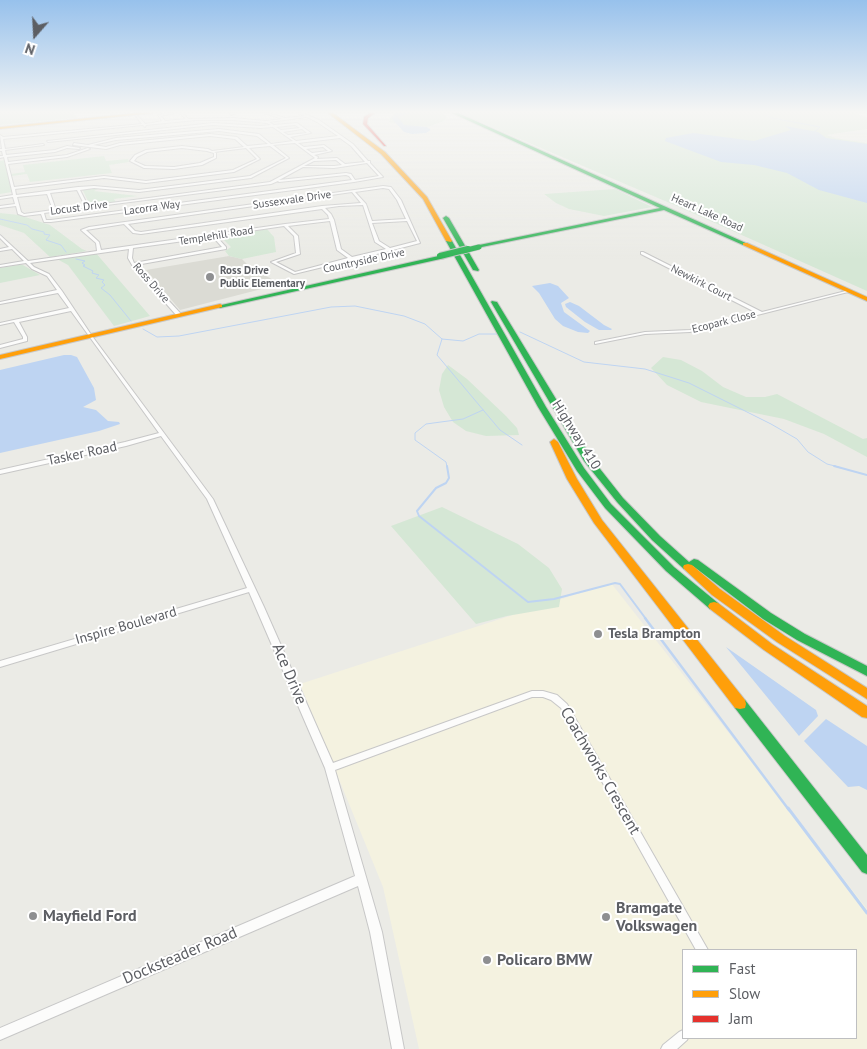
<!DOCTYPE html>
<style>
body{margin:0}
#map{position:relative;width:867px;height:1049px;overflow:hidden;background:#ebebe6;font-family:"PT Sans",sans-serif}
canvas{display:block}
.legend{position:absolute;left:682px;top:949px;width:175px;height:90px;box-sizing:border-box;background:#fff;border:1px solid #bebfc1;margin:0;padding:6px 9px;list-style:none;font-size:15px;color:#5c5e63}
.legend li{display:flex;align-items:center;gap:10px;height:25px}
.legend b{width:25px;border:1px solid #bebfc1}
.north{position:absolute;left:10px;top:10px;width:50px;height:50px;-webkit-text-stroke:4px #fff;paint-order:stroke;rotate:199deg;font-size:14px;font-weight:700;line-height:20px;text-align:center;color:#5c5e63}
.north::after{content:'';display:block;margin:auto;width:18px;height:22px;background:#5c5e63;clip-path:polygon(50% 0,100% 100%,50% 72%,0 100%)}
</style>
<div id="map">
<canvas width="867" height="1049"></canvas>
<ul class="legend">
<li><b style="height:6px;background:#30b455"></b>Fast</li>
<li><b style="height:6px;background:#ff9f0a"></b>Slow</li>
<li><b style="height:6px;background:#e5322d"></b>Jam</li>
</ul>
<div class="north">N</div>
</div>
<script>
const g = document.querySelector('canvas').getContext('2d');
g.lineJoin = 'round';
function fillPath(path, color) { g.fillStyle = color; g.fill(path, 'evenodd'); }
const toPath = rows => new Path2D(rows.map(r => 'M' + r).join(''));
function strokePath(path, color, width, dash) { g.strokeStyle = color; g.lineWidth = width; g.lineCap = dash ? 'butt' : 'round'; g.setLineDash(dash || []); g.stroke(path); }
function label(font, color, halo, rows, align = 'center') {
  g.font = font + ' "PT Sans",sans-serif'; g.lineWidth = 4; g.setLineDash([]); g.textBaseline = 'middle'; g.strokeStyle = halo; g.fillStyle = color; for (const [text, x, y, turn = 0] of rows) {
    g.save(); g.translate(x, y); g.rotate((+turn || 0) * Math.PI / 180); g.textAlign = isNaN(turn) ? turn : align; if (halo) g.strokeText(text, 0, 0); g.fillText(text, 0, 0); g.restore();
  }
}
fillPath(toPath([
 [611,583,867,909,867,1049,419,1049,383,887,300,684],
 [683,950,856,950,856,1038,683,1038]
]), '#f4f2e0');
fillPath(toPath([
 [229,256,242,259,251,268,281,284,180,310,146,270]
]), '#dbdbd4');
fillPath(toPath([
 [0,113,74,113,77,118,0,125],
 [392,113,444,113,447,118,444,121,428,127,409,126,389,122,390,118,394,114],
 [459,113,852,113,867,117,867,129,827,135,835,138,867,143,867,291,679,207],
 [104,156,106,161,128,159,129,162,109,165,112,173,30,182,27,174,12,176,11,174,25,172,23,165],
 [4,160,12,192,0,194,0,161],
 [100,188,94,191,138,196,114,199,116,202,90,205,82,189],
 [615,189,652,207,604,216,569,209,556,203,544,194],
 [0,213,19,215,50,225,82,249,87,251,50,257,24,233,0,225],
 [267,229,274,237,276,252,242,259,229,256,225,251,231,247,221,237],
 [96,253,101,259,150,316,114,326,68,265,57,259],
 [19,265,23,265,40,275,0,283,0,268],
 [663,357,681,360,702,371,723,387,746,397,765,397,777,394,863,439,867,438,867,457,824,434,784,419,701,402,667,385,651,368],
 [448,365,467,379,506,416,517,428,519,435,486,436,466,431,453,422,444,407,439,390,442,374],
 [442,507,518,544,549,568,562,589,559,607,507,616,476,624,391,526]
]), '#d5e7d5');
fillPath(toPath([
 [396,113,410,113,398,117,404,125,427,127,431,130,426,133,412,134,404,132,392,119],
 [785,126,818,132,826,138,867,144,867,203,819,190,787,173,754,165,721,162,665,141,666,138,693,133,754,141,791,130],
 [550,283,558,286,569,298,561,303,564,312,590,331,588,333,578,332,563,326,555,319,539,293,532,286],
 [570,302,579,306,604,325,612,329,611,330,599,330,585,322,566,307,565,304],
 [64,355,71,355,77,357,94,388,96,400,83,407,96,410,108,421,119,422,120,424,99,431,0,453,0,370],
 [726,647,816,710,818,716,799,736],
 [826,719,867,746,867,790,859,786,848,787,804,741]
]), '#bed4f2');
strokePath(toPath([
 [762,113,772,118,820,127,813,133],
 [0,219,27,225,32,229,44,232,44,234,50,235,46,240,61,245,66,252],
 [76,259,85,261,82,263,85,265,83,266,93,271,92,273,99,275,96,278,104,280,102,282,105,285,101,288,110,295,131,321],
 [143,329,157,337,179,336,331,307,355,306,404,316,425,324,442,339,463,341,479,334,497,334],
 [520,332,584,362,645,369,689,383,771,424,797,439,808,452,827,464,839,467],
 [442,339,437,355,500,430,522,445],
 [447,467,446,462,415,440,415,433,426,424,463,419,483,410]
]), '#bed4f2', 1);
strokePath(toPath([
 [447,466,449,478,446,483,436,488,417,511,419,516,528,602,554,599,615,583,620,584,646,619],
 [834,466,867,475]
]), '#bed4f2', 2);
strokePath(toPath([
 [645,618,789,810]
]), '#bed4f2', 2.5);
strokePath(toPath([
 [788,808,867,913]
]), '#bed4f2', 3);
const street = toPath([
 [166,113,175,113,161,116,165,121,186,119,180,113,183,113,188,119,233,118,266,121,283,119,263,113,268,113,285,118,305,116,299,113,303,113,319,120,353,144,368,161,370,161,370,163,383,177,354,182,51,222,44,222,41,214,24,216,18,214,16,206,0,208,0,206,15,204,13,197,0,199,0,197,13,195,4,157,0,158,0,156,3,156,2,151,0,151,0,149,2,149,0,135,3,137,142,124,135,115,136,114,145,124,152,123,162,121,158,115,166,113],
 [307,117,317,122,338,136,296,141,290,137,311,133,297,123,274,125,269,122,307,117],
 [196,120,233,120,267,123,271,125,261,126,213,123,47,141,48,142,213,125,261,128,273,127,293,141,271,144,259,134,219,129,116,138,88,145,74,143,73,145,106,149,120,145,210,136,235,139,244,147,212,151,208,149,182,146,146,150,135,155,130,161,144,168,174,169,202,165,216,158,216,153,214,152,246,148,257,159,233,170,146,181,104,176,14,187,8,164,67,157,90,149,88,148,67,155,8,162,7,157,55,152,67,148,79,149,80,148,67,146,55,150,6,155,5,150,44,145,43,144,5,149,3,139,143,125,145,127,146,125,196,120],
 [295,125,300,128,281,130,276,127,295,125],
 [302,129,307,133,288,135,283,132,302,129],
 [219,131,257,136,268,144,247,146,237,137,210,134,120,143,106,147,93,145,116,140,219,131],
 [340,138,351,146,365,162,345,164,337,158,317,159,318,157,314,155,332,151,324,145,304,147,298,143,340,138],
 [295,143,315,158,270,182,88,206,80,190,94,188,139,192,251,178,289,158,273,145,295,143],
 [270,146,286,158,250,176,139,190,94,186,78,187,16,195,15,189,104,178,146,183,234,172,260,159,249,148,270,146],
 [323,147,328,151,312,153,306,149,323,147],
 [182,148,207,151,214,153,214,157,200,163,174,167,145,166,134,161,137,157,147,152,182,148],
 [336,160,342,165,334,166,304,166,314,161,336,160],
 [367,163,379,176,355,180,351,174,346,173,279,180,303,167,334,168,367,163],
 [346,175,349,176,352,180,51,220,46,220,44,213,271,184,278,181,279,182,346,175],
 [77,190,85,206,56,210,50,193,77,190],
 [47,194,53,210,24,214,21,212,17,197,47,194],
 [231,113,235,113,231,115,230,114,231,113],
 [383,186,391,187,401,200,420,243,393,250,392,251,389,251,294,274,271,262,296,253,294,236,284,226,216,236,226,247,226,249,136,265,181,314,181,315,179,316,177,316,132,265,128,258,129,249,30,263,34,267,49,274,62,291,92,336,213,499,264,607,333,763,532,691,543,691,557,695,567,704,708,950,696,950,561,708,551,700,543,697,532,697,335,770,382,932,404,1049,392,1049,370,932,358,886,0,1040,0,1028,355,876,325,768,249,592,0,667,0,661,247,588,207,499,161,436,126,446,0,474,0,470,125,442,159,433,71,311,19,322,27,337,27,341,0,348,0,345,23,339,23,337,14,322,0,325,0,323,69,308,58,293,0,304,0,302,57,290,47,276,32,269,26,263,0,267,0,265,24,261,12,249,0,251,0,249,9,247,0,238,0,235,28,261,97,251,96,243,81,230,89,227,383,186],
 [383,188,389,189,397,200,406,219,372,221,366,204,355,192,383,188],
 [352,192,361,203,322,206,141,232,135,231,128,224,352,192],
 [363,205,375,242,386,249,352,257,341,249,334,220,331,214,325,208,339,206,363,205],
 [322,209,328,215,329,219,285,224,101,250,99,242,86,230,124,224,133,233,141,234,322,209],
 [330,221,337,250,348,258,295,272,276,262,300,254,298,236,288,226,330,221],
 [407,221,417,241,390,248,379,241,372,223,407,221],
 [213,237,222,247,134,263,132,258,133,248,213,237],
 [641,252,643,252,762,312,850,290,852,291,690,332,645,334,595,344,595,342,645,332,690,330,757,313,641,254,641,252],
 [683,1030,683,1038,688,1038,687,1040,677,1049,661,1049,663,1045,679,1032,683,1030]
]);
const fast = toPath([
 [452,113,458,113,748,244,743,245,664,210,477,248,476,247,479,245,660,208,452,113],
 [446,216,449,218,479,270,478,271,473,270,443,218,446,216],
 [449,239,452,241,546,407,584,468,611,504,674,567,718,603,720,606,718,609,710,609,666,571,605,508,577,471,538,407,446,241,449,239],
 [443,255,446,257,445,258,220,308,217,306,443,255],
 [492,301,497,302,593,460,623,498,660,536,689,562,694,559,698,560,771,613,805,634,867,666,867,676,797,640,763,619,693,566,692,569,684,569,652,540,617,502,584,461,491,302,492,301],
 [740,699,745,700,867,855,867,874,862,872,735,708,734,704,735,700,740,699]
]);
const slow = toPath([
 [137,113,153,113,0,129,0,127,137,113],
 [328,113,333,113,385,152,427,197,452,241,451,242,446,241,423,199,381,154,328,113],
 [743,243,747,243,867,297,867,301,743,245,743,243],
 [220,304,222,305,222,307,0,359,0,355,220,304],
 [554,439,558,442,577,479,602,520,745,700,746,704,745,708,740,709,735,708,594,523,567,479,550,442,554,439],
 [688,564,692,565,720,589,785,636,867,688,867,699,777,642,712,595,684,569,683,567,684,565,688,564],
 [714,602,718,603,772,644,867,706,867,718,862,717,764,650,710,609,708,606,710,603,714,602]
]);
const jam = toPath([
 [370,113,375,113,368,118,367,124,386,146,384,146,363,124,364,117,370,113]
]);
strokePath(street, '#c7c7c7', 2);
strokePath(fast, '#c8c8c8', 2);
strokePath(slow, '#c8c8c8', 2);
strokePath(jam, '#c8c8c8', 2);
fillPath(street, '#fcfcfb');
fillPath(fast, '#30b455');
fillPath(slow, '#ff9f0a');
fillPath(jam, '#e5322d');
const fastBridgeFar1 = toPath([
 [463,251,479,247]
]);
const fastBridge = toPath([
 [440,256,468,249]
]);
strokePath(fastBridgeFar1, '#c8c8c8', 6, []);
strokePath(fastBridge, '#c8c8c8', 8, []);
strokePath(fastBridgeFar1, '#30b455', 5);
strokePath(fastBridge, '#30b455', 6);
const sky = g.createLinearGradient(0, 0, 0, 260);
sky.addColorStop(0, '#97c1ec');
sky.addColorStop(0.43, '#f6f6f4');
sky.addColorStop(1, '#f6f6f400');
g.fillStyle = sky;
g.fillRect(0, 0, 867, 260);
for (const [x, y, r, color] of [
 [210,277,5,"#8e8f91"],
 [598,634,5,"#8e8f91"],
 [33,916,5,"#8e8f91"],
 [606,917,5,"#8e8f91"],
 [487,960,5,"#8e8f91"]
]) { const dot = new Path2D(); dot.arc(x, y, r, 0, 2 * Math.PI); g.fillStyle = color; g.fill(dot); strokePath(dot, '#fff', 2); }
label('11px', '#5c5e63', '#fff', [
 ["Sussexvale Drive",292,200,-8],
 ["Locust Drive",79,208,-7],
 ["Lacorra Way",152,208,-8],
 ["Heart Lake Road",707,213,24],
 ["Templehill Road",216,236,-9],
 ["Countryside Drive",364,261,-12],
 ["Ross Drive",151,283,49],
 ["Newkirk Court",701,283,27],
 ["Ecopark Close",724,322,-14]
]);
label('bold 11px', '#5c5e63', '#fff', [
 ["Ross Drive",220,271],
 ["Public Elementary",220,284]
], 'left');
label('14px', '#5c5e63', '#fff', [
 ["Highway 410",576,435,58],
 ["Tasker Road",82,454,-12],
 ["Inspire Boulevard",126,626,-16]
]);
label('bold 14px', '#5c5e63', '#fff', [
 ["Tesla Brampton",608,634]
], 'left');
label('16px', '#5c5e63', '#fff', [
 ["Ace Drive",289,674,67],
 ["Coachworks Crescent",600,771,60],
 ["Docksteader Road",180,956,-23]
]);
label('bold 16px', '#5c5e63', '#fff', [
 ["Bramgate",616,908],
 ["Volkswagen",616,926],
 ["Mayfield Ford",43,916],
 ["Policaro BMW",497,960]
], 'left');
</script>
